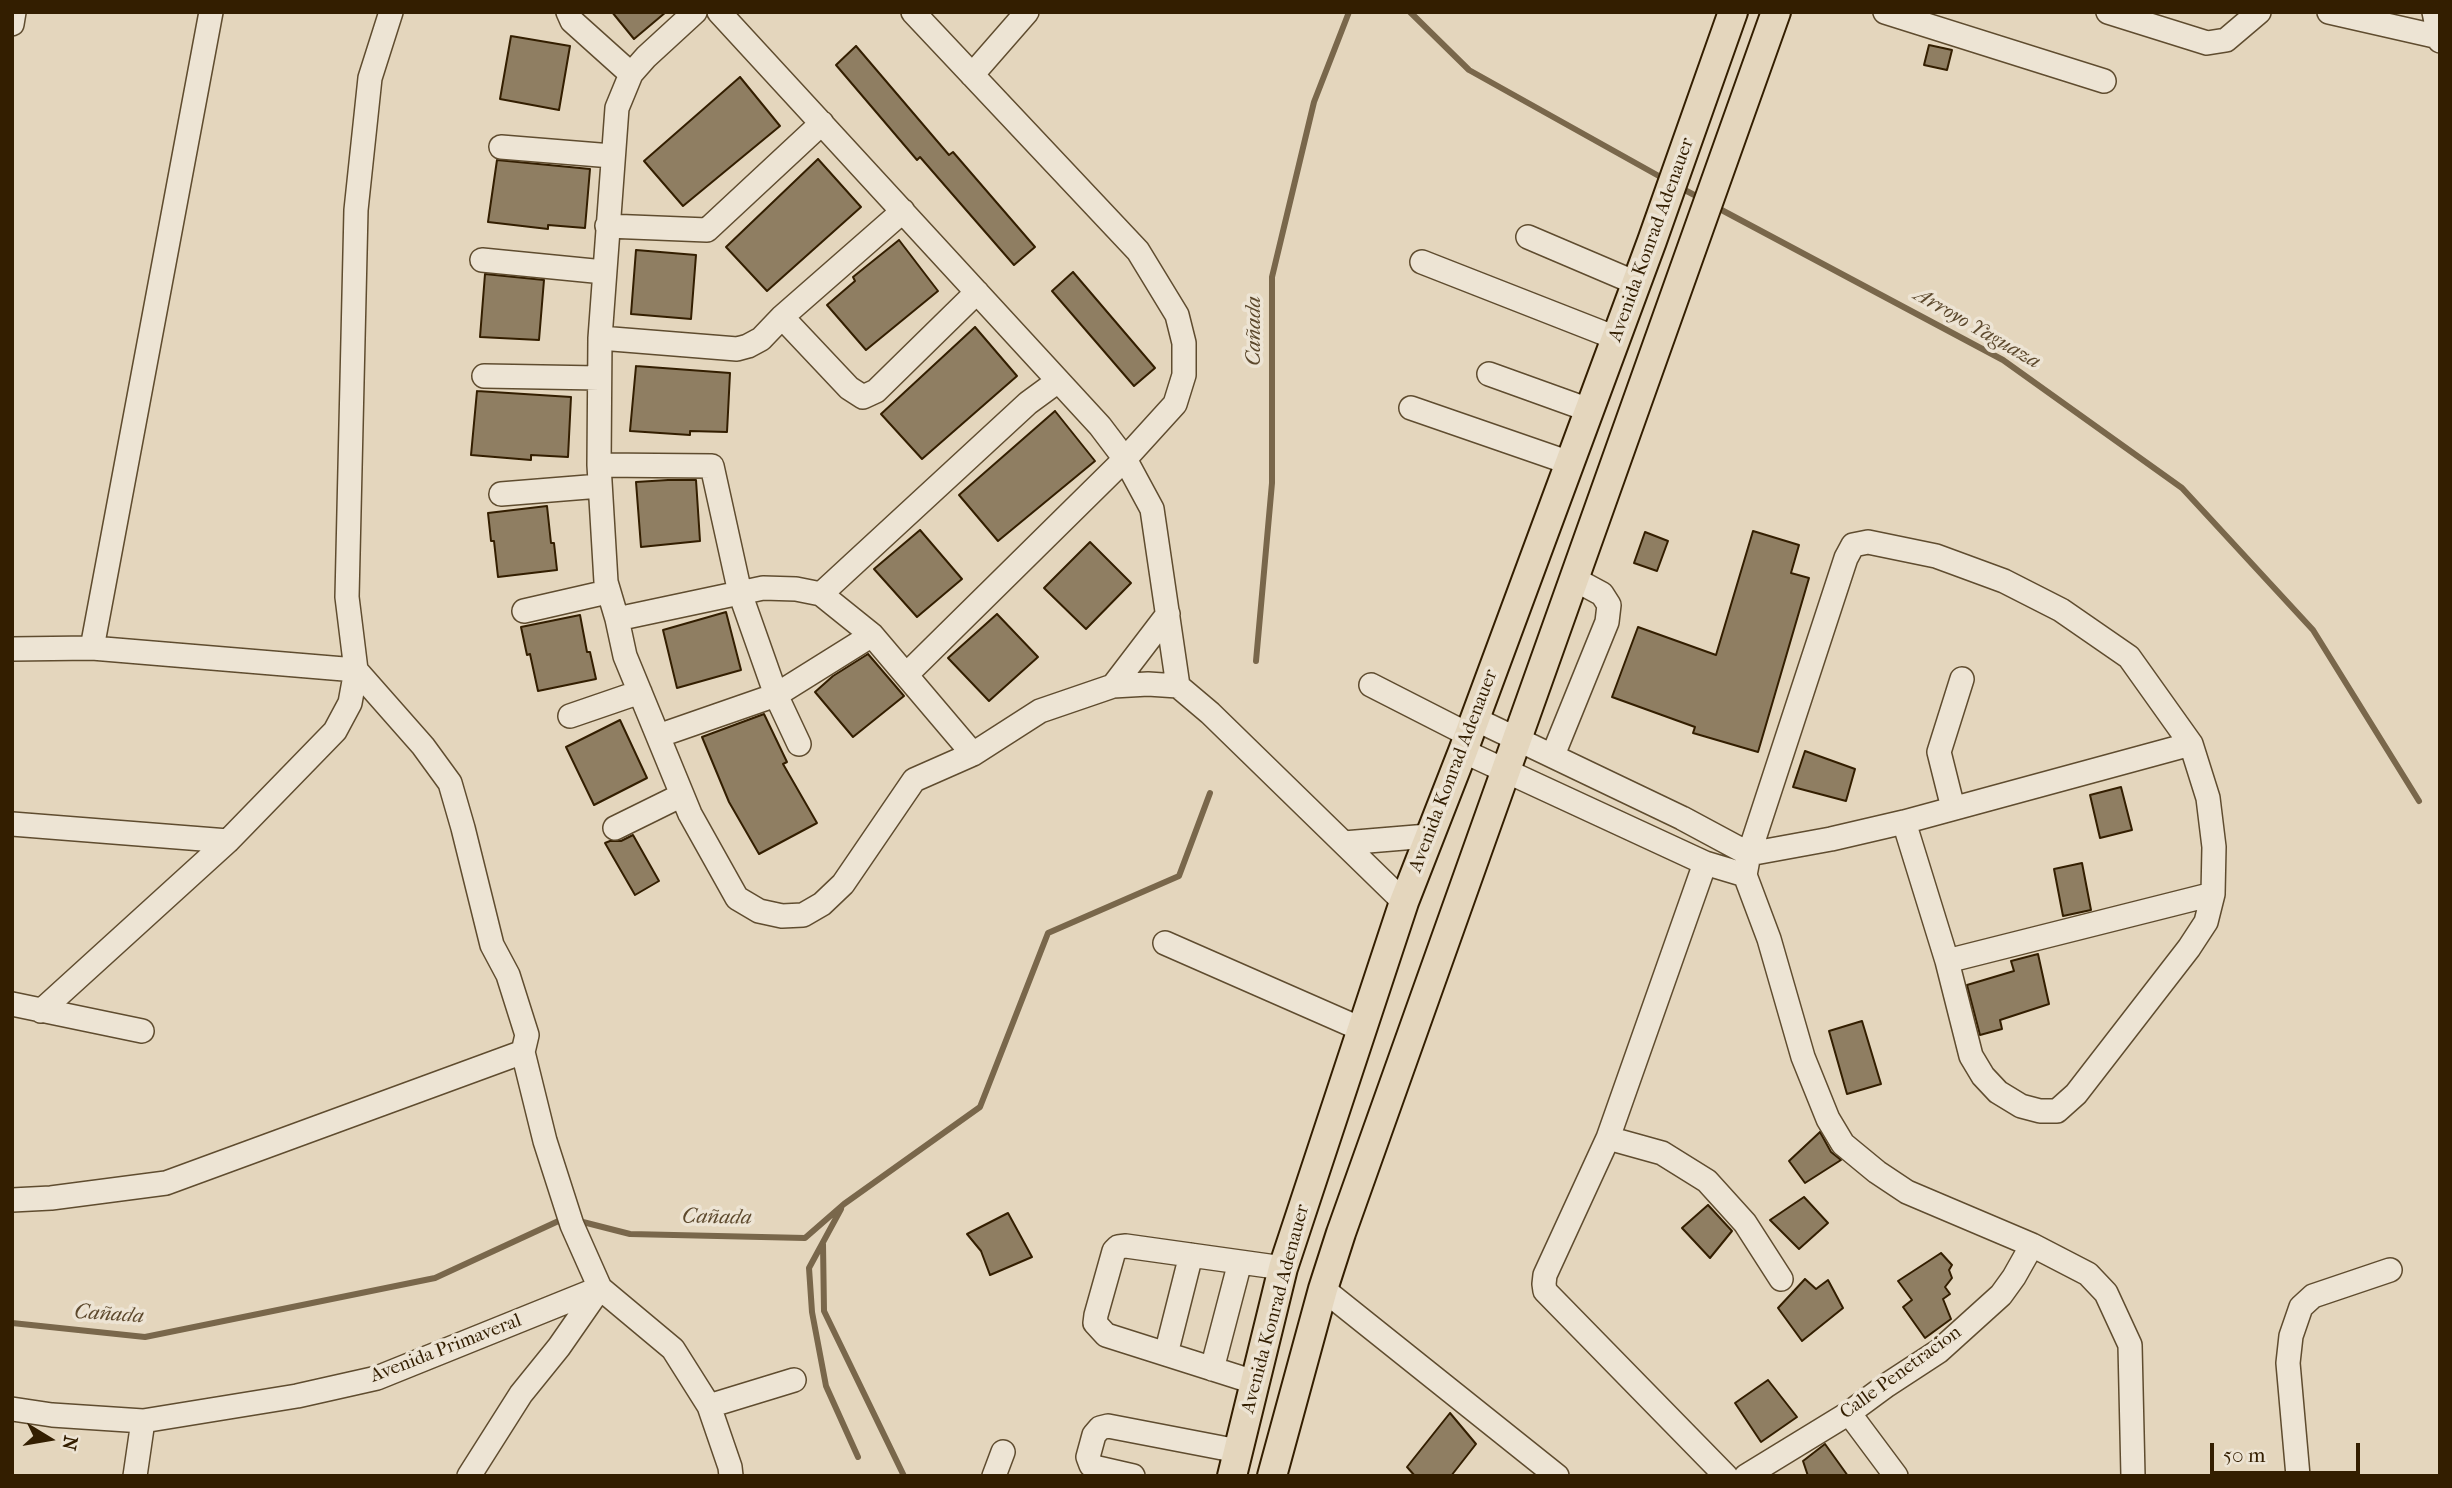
<!DOCTYPE html>
<meta charset="utf-8">
<style>
body{margin:0}
#map{position:relative;width:2452px;height:1488px;overflow:hidden;background:#e4d6bd;font-family:"IM FELL French Canon",serif}
canvas{display:block}
.frame{position:absolute;inset:0;border:14px solid #331e00;pointer-events:none}
.north{position:absolute;left:14px;top:1404px;width:70px;height:70px;-webkit-text-stroke:5px #ede4d4;paint-order:stroke;rotate:101deg;font-size:19px;font-weight:700;line-height:28px;text-align:center;color:#331e00}
.north::after{content:'';display:block;margin:auto;width:24px;height:32px;background:#331e00;clip-path:polygon(50% 0,100% 100%,50% 72%,0 100%)}
.scale{position:absolute;left:2210px;top:1443px;width:150px;height:32px;box-sizing:border-box;border:4px solid #331e00;border-top:0;padding-left:9px;font-size:21px;line-height:24px;white-space:nowrap;color:#331e00;-webkit-text-stroke:5px #ede4d4;paint-order:stroke}
</style>
<div id="map">
<canvas width="2452" height="1488"></canvas>
<div class="frame"></div>
<div class="north">N</div>
<div class="scale">50 m</div>
</div>
<script>
const g = document.querySelector('canvas').getContext('2d');
g.lineJoin = 'round';
const toPath = rows => new Path2D(rows.map(r => 'M' + r).join(''));
function strokePath(path, color, width, dash) { g.strokeStyle = color; g.lineWidth = width; g.lineCap = dash ? 'butt' : 'round'; g.setLineDash(dash || []); g.stroke(path); }
function fillPath(path, color) { g.fillStyle = color; g.fill(path, 'evenodd'); }
function label(font, color, halo, rows, align = 'center') {
  g.font = font + ' "IM FELL French Canon",serif'; g.lineWidth = 7; g.setLineDash([]); g.textBaseline = 'middle'; g.strokeStyle = halo; g.fillStyle = color; for (const [text, x, y, turn = 0] of rows) {
    g.save(); g.translate(x, y); g.rotate((+turn || 0) * Math.PI / 180); g.textAlign = isNaN(turn) ? turn : align; if (halo) g.strokeText(text, 0, 0); g.fillText(text, 0, 0); g.restore();
  }
}
strokePath(toPath([
 [1410,12,1469,70,1666,180],
 [1679,187,1700,198],
 [1716,207,2003,360,2182,488,2313,630,2419,801],
 [1256,661,1272,483,1272,277,1314,102,1349,12],
 [841,1209,809,1268,812,1312,826,1386,858,1457],
 [575,1220,630,1234,805,1238,844,1204,980,1107,1048,933,1179,876,1210,793],
 [823,1244,824,1311,904,1476],
 [12,1323,145,1337,435,1278,565,1218]
]), '#79674b', 6);
const building = toPath([
 [612,12,666,12,634,39,612,12],
 [511,36,570,46,559,110,500,99,511,36],
 [1929,45,1952,50,1947,70,1924,65,1929,45],
 [856,46,949,155,953,152,1035,247,1014,265,920,157,917,160,836,65,856,46],
 [740,77,780,126,683,206,644,161,740,77],
 [818,159,861,207,767,291,726,247,818,159],
 [497,160,590,169,585,228,548,225,548,229,488,222,497,160],
 [899,240,938,291,866,350,827,305,855,281,853,277,899,240],
 [636,250,696,255,691,319,631,314,636,250],
 [1073,272,1155,368,1134,386,1052,291,1073,272],
 [485,274,544,280,539,340,480,337,485,274],
 [975,327,1017,376,922,459,881,414,975,327],
 [636,366,730,373,727,432,690,431,690,435,630,431,636,366],
 [477,391,571,397,568,457,531,455,531,460,471,455,477,391],
 [1055,411,1095,461,998,541,959,495,1055,411],
 [668,480,696,480,700,541,641,547,636,482,668,480],
 [547,506,551,543,554,543,557,570,498,577,494,541,491,541,488,513,547,506],
 [920,530,962,579,917,617,874,569,920,530],
 [1753,531,1799,545,1791,573,1809,578,1758,752,1693,733,1695,727,1612,697,1638,627,1716,655,1753,531],
 [1645,532,1668,541,1657,571,1634,563,1645,532],
 [1090,542,1131,583,1086,629,1044,588,1090,542],
 [726,612,741,670,677,688,663,630,726,612],
 [997,614,1038,657,989,701,948,658,997,614],
 [580,615,587,652,590,652,596,679,538,691,530,654,527,655,521,627,580,615],
 [868,654,904,696,853,737,815,692,833,676,868,654],
 [764,714,787,762,783,764,817,823,759,854,729,802,702,737,764,714],
 [620,720,647,778,594,805,566,747,620,720],
 [1805,751,1855,769,1846,801,1793,787,1805,751],
 [2121,787,2132,830,2100,838,2090,795,2121,787],
 [633,835,659,881,635,895,605,843,610,841,621,841,633,835],
 [2082,863,2091,910,2063,916,2054,869,2082,863],
 [2038,954,2049,1004,2000,1020,2002,1029,1980,1035,1967,985,2014,971,2011,961,2038,954],
 [1862,1021,1881,1084,1847,1094,1829,1031,1862,1021],
 [1820,1132,1831,1152,1841,1160,1805,1183,1789,1161,1820,1132],
 [1804,1197,1828,1223,1799,1249,1770,1220,1804,1197],
 [1708,1205,1732,1231,1710,1258,1682,1228,1708,1205],
 [1008,1213,1032,1257,990,1275,981,1251,967,1234,1008,1213],
 [1941,1253,1952,1265,1949,1270,1952,1278,1945,1287,1950,1294,1943,1299,1951,1319,1925,1338,1903,1307,1912,1300,1898,1281,1941,1253],
 [1805,1279,1816,1289,1828,1280,1843,1308,1802,1341,1778,1308,1805,1279],
 [1768,1380,1797,1417,1761,1442,1735,1403,1768,1380],
 [1450,1413,1476,1444,1451,1476,1415,1476,1407,1467,1450,1413],
 [1825,1444,1848,1476,1808,1476,1803,1461,1825,1444]
]);
fillPath(building, '#8f7e62');
strokePath(building, '#331e00', 2);
const minor = toPath([
 [568,12,572,21,631,74],
 [695,12,646,57,631,74,617,108,600,338,599,465,606,582,617,619,625,656,690,814,737,898,759,911,782,916,803,915,822,904,843,884,914,780,973,754,1040,711,1113,686,1148,684,1178,686,1210,713,1404,902],
 [719,12,1100,426,1125,459,1152,509,1178,686],
 [1885,12,2104,81],
 [2108,12,2207,43,2226,40,2259,12],
 [2329,12,2439,37],
 [2434,12,2440,41],
 [12,24,14,12],
 [972,75,1027,12],
 [501,147,612,156],
 [607,226,707,230,822,123],
 [1528,237,1636,283],
 [482,260,604,272],
 [1422,262,1616,338],
 [782,317,849,388,863,397,876,391,977,292],
 [600,338,737,349,748,346,761,339,782,317,903,211],
 [1489,374,1589,410],
 [484,376,599,378],
 [1411,408,1570,463],
 [599,465,712,466,740,593,776,695,799,744],
 [501,494,600,486],
 [821,594,1028,403,1058,381],
 [524,611,607,592],
 [617,619,763,588,796,589,821,594,872,635,973,754],
 [92,648,211,12],
 [12,649,92,648,356,670,423,746,450,783,463,828,492,945,508,975,527,1035,523,1052,166,1183,51,1198,12,1200],
 [906,675,1125,459,1175,404,1184,375,1184,343,1177,315,1138,251,913,12],
 [1371,685,1469,735],
 [1113,686,1168,614],
 [570,716,640,692],
 [1475,719,1682,818,1749,854,1831,839,1904,822,2191,744],
 [658,736,776,695,872,635],
 [1463,751,1705,863,1745,875],
 [1553,755,1607,622,1609,605,1602,594,1576,580],
 [1953,808,1939,752,1962,679],
 [1904,822,1947,961,1971,1056,1983,1076,1998,1092,2021,1106,2040,1111,2057,1111,2076,1094,2189,948,2206,922,2213,894,2214,847,2208,798,2191,744,2129,657,2061,610,2004,581,1936,556,1868,542,1853,545,1846,558,1749,854,1745,875,1769,939,1803,1057,1828,1119,1843,1144,1877,1172,1907,1192,2032,1245,2088,1274,2106,1293,2130,1345,2133,1476],
 [12,824,228,841],
 [615,828,682,795],
 [1344,843,1428,836],
 [1705,863,1608,1138,1545,1275,1544,1284,1545,1291,1726,1476],
 [1165,943,1361,1029],
 [1947,961,2213,894],
 [12,1004,142,1031],
 [41,1011,228,841,335,731,350,703,356,670,347,597,356,210,370,78,391,12],
 [1608,1138,1662,1153,1707,1181,1745,1223,1781,1279],
 [1323,1289,1557,1476],
 [1166,1354,1191,1255],
 [1212,1369,1240,1262],
 [1254,1382,1106,1335,1095,1323,1096,1315,1114,1251,1118,1247,1126,1246,1283,1268],
 [709,1406,794,1380],
 [12,1409,52,1415,143,1421,297,1396,377,1378,600,1288,673,1349,709,1406,730,1467,731,1476],
 [1849,1413,1896,1476],
 [135,1476,143,1421],
 [469,1476,521,1394,559,1347,600,1288,572,1225,545,1141,523,1052],
 [994,1476,1003,1452],
 [1133,1476,1098,1468,1091,1465,1088,1457,1094,1435,1100,1428,1108,1426,1238,1451],
 [1746,1476,1849,1413,1887,1385,1939,1351,2001,1295,2014,1277,2032,1245],
 [2298,1476,2288,1363,2291,1336,2301,1307,2313,1296,2390,1270]
]);
const major = toPath([
 [1232,1476,1283,1268,1404,902,1463,751,1652,241,1733,12],
 [1272,1476,1323,1289,1341,1233,1776,12]
]);
strokePath(minor, '#5f4c2f', 26);
strokePath(major, '#331e00', 32);
strokePath(minor, '#ede4d4', 23);
strokePath(major, '#e4d6bd', 28);
label('19px', '#331e00', '#ede4d4', [
 ["Avenida Konrad Adenauer",1652,240,-70],
 ["Avenida Konrad Adenauer",1454,771,-69],
 ["Avenida Konrad Adenauer",1276,1309,-75],
 ["Avenida Primaveral",446,1349,-21],
 ["Calle Penetracion",1901,1373,-36]
]);
label('italic 21px', '#5c482c', '#ede4d4', [
 ["Arroyo Yaguaza",1977,329,30],
 ["Cañada",1255,331,-90],
 ["Cañada",717,1218,1],
 ["Cañada",109,1315,4]
]);
</script>
